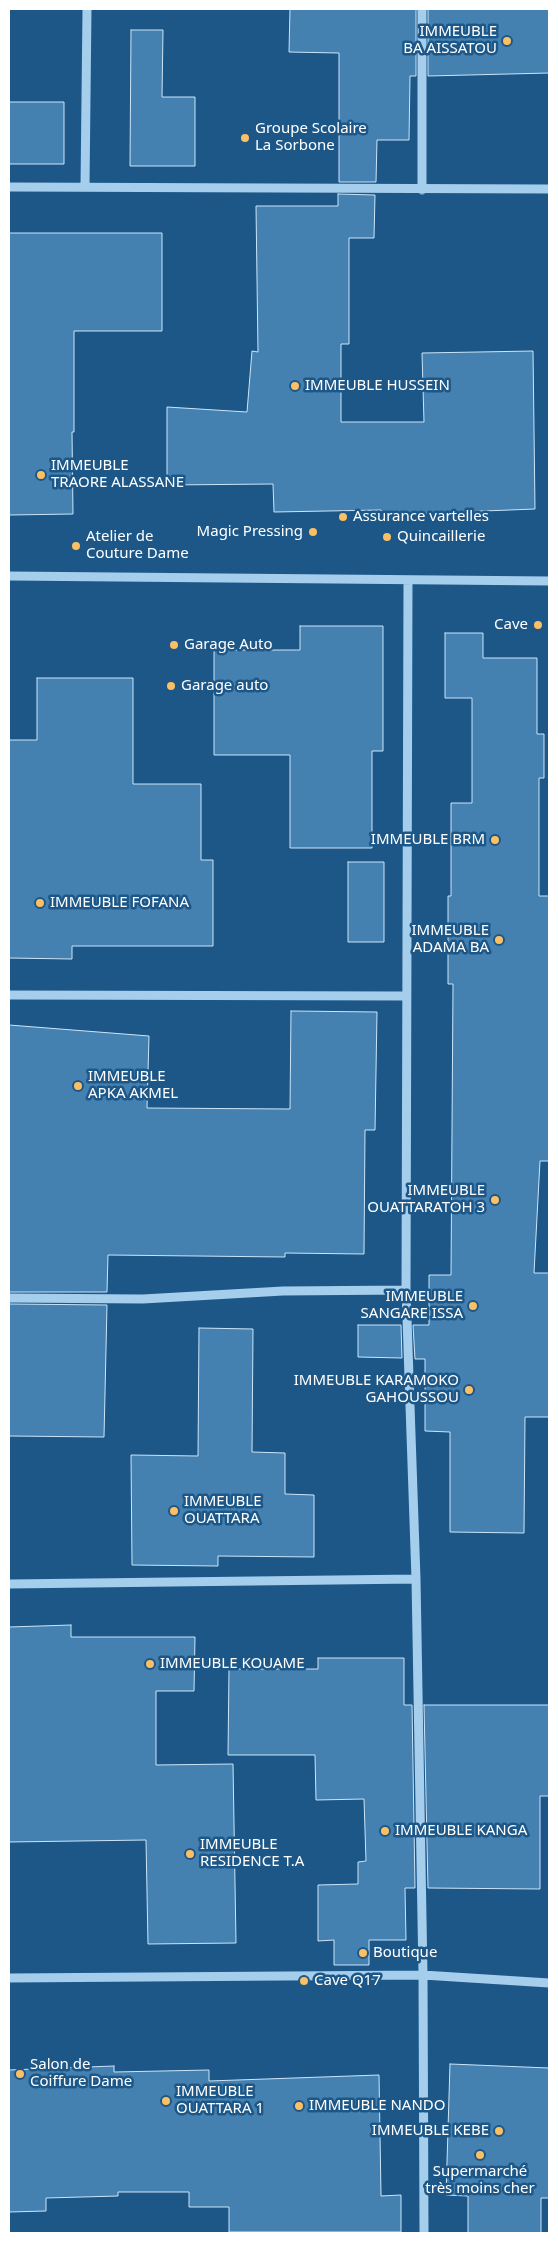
<!DOCTYPE html>
<meta charset="utf-8">
<style>
body{margin:0}
#map{position:relative;width:558px;height:2242px;overflow:hidden;background:#1c5788;font-family:"Noto Sans",sans-serif}
canvas{display:block}
.frame{position:absolute;inset:0;border:10px solid #fff;pointer-events:none}
</style>
<div id="map">
<canvas width="558" height="2242"></canvas>
<div class="frame"></div>
</div>
<script>
const g = document.querySelector('canvas').getContext('2d');
g.lineJoin = 'round';
function fillPath(path, color) { g.fillStyle = color; g.fill(path, 'evenodd'); }
const toPath = rows => new Path2D(rows.map(r => 'M' + r).join(''));
function strokePath(path, color, width, dash) { g.strokeStyle = color; g.lineWidth = width; g.lineCap = dash ? 'butt' : 'round'; g.setLineDash(dash || []); g.stroke(path); }
function label(font, color, halo, rows, align = 'center') {
  g.font = font + ' "Noto Sans",sans-serif'; g.lineWidth = 5; g.setLineDash([]); g.textBaseline = 'middle'; g.strokeStyle = halo; g.fillStyle = color; for (const [text, x, y, turn = 0] of rows) {
    g.save(); g.translate(x, y); g.rotate((+turn || 0) * Math.PI / 180); g.textAlign = isNaN(turn) ? turn : align; if (halo) g.strokeText(text, 0, 0); g.fillText(text, 0, 0); g.restore();
  }
}
const building = toPath([
 [290,9,416,9,416,76,410,76,409,140,377,140,376,182,339,182,339,53,289,52,290,9],
 [428,9,549,9,549,73,428,76,428,9],
 [131,30,163,30,162,97,195,97,195,166,130,166,131,30],
 [9,102,64,102,64,164,9,164,9,102],
 [338,194,375,195,374,238,349,238,349,344,341,344,341,422,424,422,422,353,533,351,535,509,381,515,381,510,274,512,273,484,167,485,167,407,247,412,252,351,258,352,256,206,338,206,338,194],
 [9,233,162,233,162,331,74,331,74,432,72,432,73,514,9,515,9,233],
 [300,626,383,626,383,751,372,751,372,848,290,848,290,755,214,755,214,650,300,650,300,626],
 [445,633,483,633,483,658,537,658,537,734,544,734,544,778,539,778,539,896,549,896,549,1161,540,1161,534,1273,549,1273,549,1417,525,1417,524,1533,450,1532,450,1432,425,1431,425,1359,415,1359,413,1325,429,1325,429,1275,451,1275,453,984,448,984,448,896,451,896,451,803,472,803,472,698,445,698,445,633],
 [37,678,133,678,133,784,201,784,201,860,213,860,213,946,72,946,72,959,9,958,9,740,37,740,37,678],
 [348,862,384,862,384,942,348,942,348,862],
 [291,1011,377,1012,375,1130,365,1130,364,1254,285,1253,285,1257,108,1255,107,1292,9,1292,9,1025,149,1036,147,1108,290,1109,291,1011],
 [9,1304,107,1305,104,1437,9,1436,9,1304],
 [358,1325,401,1325,402,1358,358,1357,358,1325],
 [199,1328,253,1329,252,1452,285,1453,285,1494,314,1495,314,1557,218,1556,218,1566,132,1565,131,1455,198,1456,199,1328],
 [71,1625,71,1637,195,1637,194,1691,156,1691,156,1765,233,1764,236,1943,148,1944,146,1840,9,1842,9,1627,71,1625],
 [318,1658,404,1658,404,1705,412,1705,415,1888,405,1888,406,1940,369,1940,369,1965,334,1965,334,1940,318,1941,318,1885,358,1884,358,1862,366,1861,364,1799,316,1800,315,1755,228,1755,229,1669,318,1669,318,1658],
 [424,1705,549,1705,549,1796,540,1796,540,1889,428,1888,424,1705],
 [450,2064,549,2068,549,2198,541,2198,541,2233,468,2233,468,2196,446,2195,450,2064],
 [114,2066,114,2072,209,2070,209,2081,379,2075,381,2196,401,2195,401,2232,229,2232,229,2207,189,2207,189,2192,118,2192,118,2196,46,2198,46,2211,9,2212,9,2070,114,2066]
]);
fillPath(building, '#4481b1');
strokePath(building, '#cbe5f9', 1);
strokePath(toPath([
 [85,186,87,9],
 [9,187,549,189],
 [422,190,422,9],
 [9,576,549,581],
 [408,580,406,1290,416,1579,423,1975,424,2233],
 [9,995,405,996],
 [9,1298,143,1299,283,1291,406,1290],
 [9,1584,416,1579],
 [9,1978,423,1975,549,1983]
]), '#a5cdec', 9);
for (const [x, y, r, color] of [
 [507,41,5,"#fcbf63"],
 [245,138,5,"#fcbf63"],
 [295,386,5,"#fcbf63"],
 [41,475,5,"#fcbf63"],
 [343,517,5,"#fcbf63"],
 [313,532,5,"#fcbf63"],
 [387,537,5,"#fcbf63"],
 [76,546,5,"#fcbf63"],
 [538,625,5,"#fcbf63"],
 [174,645,5,"#fcbf63"],
 [171,686,5,"#fcbf63"],
 [495,840,5,"#fcbf63"],
 [40,903,5,"#fcbf63"],
 [499,940,5,"#fcbf63"],
 [78,1086,5,"#fcbf63"],
 [495,1200,5,"#fcbf63"],
 [473,1306,5,"#fcbf63"],
 [469,1390,5,"#fcbf63"],
 [174,1511,5,"#fcbf63"],
 [150,1664,5,"#fcbf63"],
 [385,1831,5,"#fcbf63"],
 [190,1854,5,"#fcbf63"],
 [363,1953,5,"#fcbf63"],
 [304,1981,5,"#fcbf63"],
 [20,2074,5,"#fcbf63"],
 [166,2101,5,"#fcbf63"],
 [299,2106,5,"#fcbf63"],
 [499,2131,5,"#fcbf63"],
 [480,2155,5,"#fcbf63"]
]) { const dot = new Path2D(); dot.arc(x, y, r, 0, 2 * Math.PI); g.fillStyle = color; g.fill(dot); strokePath(dot, '#1c5788', 2); }
label('15px', '#fff', '#1c5788', [
 ["IMMEUBLE",497,32,"right"],
 ["BA AISSATOU",497,49,"right"],
 ["Groupe Scolaire",255,129],
 ["La Sorbone",255,146],
 ["IMMEUBLE HUSSEIN",305,386],
 ["IMMEUBLE",51,466],
 ["TRAORE ALASSANE",51,483],
 ["Assurance vartelles",353,517],
 ["Magic Pressing",303,532,"right"],
 ["Atelier de",86,537],
 ["Couture Dame",86,554],
 ["Quincaillerie",397,537],
 ["Cave",528,625,"right"],
 ["Garage Auto",184,645],
 ["Garage auto",181,686],
 ["IMMEUBLE BRM",485,840,"right"],
 ["IMMEUBLE FOFANA",50,903],
 ["IMMEUBLE",489,931,"right"],
 ["ADAMA BA",489,948,"right"],
 ["IMMEUBLE",88,1077],
 ["APKA AKMEL",88,1094],
 ["IMMEUBLE",485,1191,"right"],
 ["OUATTARATOH 3",485,1208,"right"],
 ["IMMEUBLE",463,1297,"right"],
 ["SANGARE ISSA",463,1314,"right"],
 ["IMMEUBLE KARAMOKO",459,1381,"right"],
 ["GAHOUSSOU",459,1398,"right"],
 ["IMMEUBLE",184,1502],
 ["OUATTARA",184,1519],
 ["IMMEUBLE KOUAME",160,1664],
 ["IMMEUBLE KANGA",395,1831],
 ["IMMEUBLE",200,1845],
 ["RESIDENCE T.A",200,1862],
 ["Boutique",373,1953],
 ["Cave Q17",314,1981],
 ["Salon de",30,2065],
 ["Coiffure Dame",30,2082],
 ["IMMEUBLE",176,2092],
 ["OUATTARA 1",176,2109],
 ["IMMEUBLE NANDO",309,2106],
 ["IMMEUBLE KEBE",489,2131,"right"],
 ["Supermarché",480,2172,"center"],
 ["très moins cher",480,2189,"center"]
], 'left');
</script>
